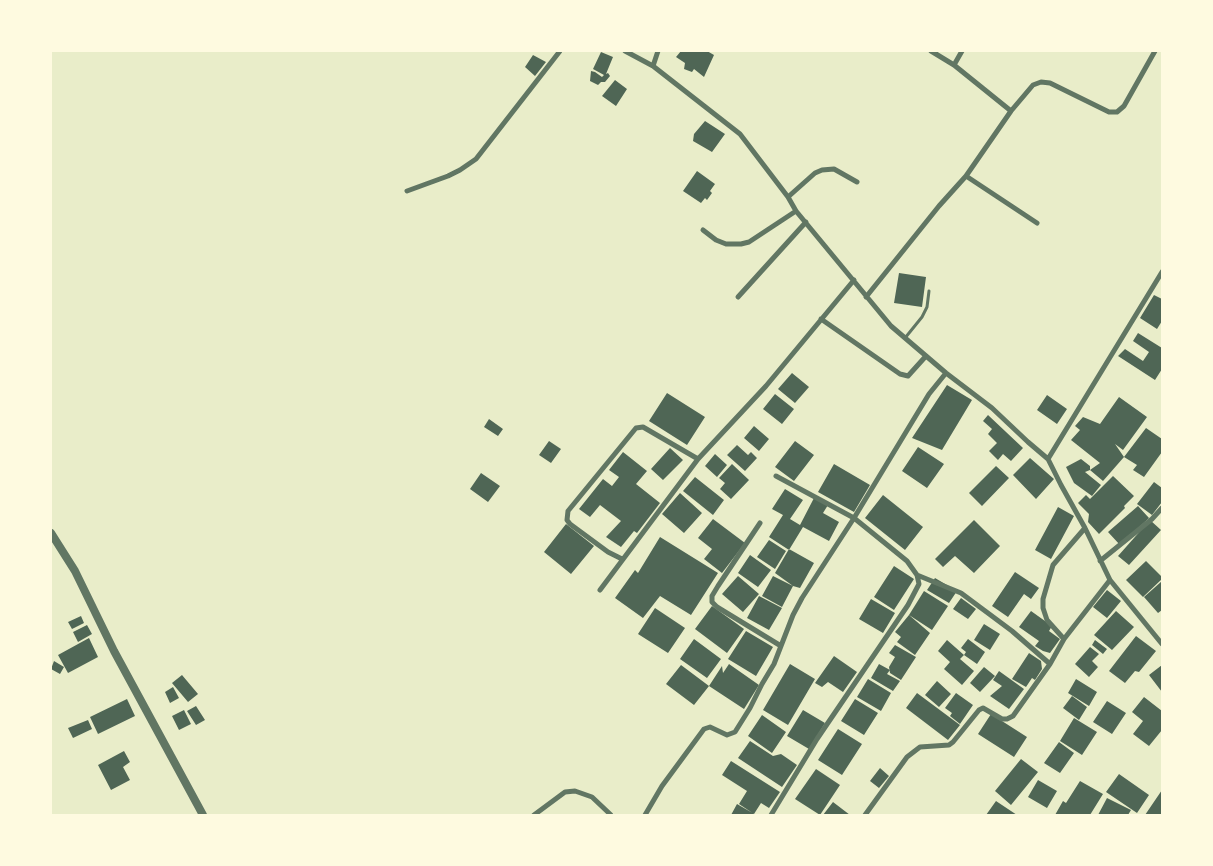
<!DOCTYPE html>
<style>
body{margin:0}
#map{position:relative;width:1213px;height:866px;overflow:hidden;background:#e9edc9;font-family:"Fira Sans",sans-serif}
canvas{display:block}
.frame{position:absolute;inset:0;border:52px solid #fefae0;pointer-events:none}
</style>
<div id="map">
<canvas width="1213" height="866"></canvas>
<div class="frame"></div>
</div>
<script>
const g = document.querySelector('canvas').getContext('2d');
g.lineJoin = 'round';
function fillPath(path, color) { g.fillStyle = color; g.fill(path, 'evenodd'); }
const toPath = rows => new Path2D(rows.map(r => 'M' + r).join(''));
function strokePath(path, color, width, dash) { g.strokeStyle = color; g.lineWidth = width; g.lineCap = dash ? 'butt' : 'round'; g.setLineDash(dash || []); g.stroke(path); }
fillPath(toPath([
 [681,51,707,51,714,55,704,77,694,69,692,72,684,69,685,63,676,57],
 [601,52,613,57,606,74,608,73,610,76,605,82,601,82,598,85,590,81,591,71,595,72,602,77,604,75,593,69],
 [533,55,546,62,535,76,525,67],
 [615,80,627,89,616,106,602,96],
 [705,121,725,134,712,152,693,141,694,134],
 [697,171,715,184,710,191,712,193,707,200,705,198,701,203,683,191],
 [899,273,926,277,922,307,894,303],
 [1154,295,1162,299,1162,321,1157,329,1140,318],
 [1138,333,1162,348,1162,369,1155,380,1118,356,1125,349,1143,361,1149,352,1133,341],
 [792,373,809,387,795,403,778,389],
 [947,385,972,400,942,450,912,438],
 [667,393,705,417,687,445,649,421],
 [775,394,794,409,782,424,763,409],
 [1047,395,1067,409,1057,424,1037,410],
 [1119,397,1147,417,1123,450,1115,444,1124,457,1103,481,1090,470,1100,463,1071,440,1080,430,1075,426,1083,417,1100,424],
 [988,415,1023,448,1011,461,1003,454,998,460,989,451,997,443,988,434,992,429,983,421],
 [489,419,503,429,498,436,484,427],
 [754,426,769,439,759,451,744,438],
 [1146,428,1162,439,1162,452,1144,477,1133,470,1137,465,1124,457],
 [549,441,561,449,551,463,539,455],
 [795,441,814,455,794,481,775,467],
 [737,445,748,455,751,452,757,458,745,471,727,455],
 [918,447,944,464,927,488,902,471],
 [670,448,683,460,663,480,651,469],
 [623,452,647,471,636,484,660,503,637,533,634,531,621,547,606,537,621,521,600,505,590,517,579,509,603,479,612,486,619,477,609,470],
 [715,454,727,465,717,477,705,466],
 [1030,458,1054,479,1036,499,1013,475],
 [1081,459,1090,466,1090,470,1085,472,1101,485,1092,496,1074,483,1066,467],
 [732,464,749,480,731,499,720,489,725,483,719,478],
 [834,464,870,485,854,512,818,492],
 [996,466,1009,478,982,506,969,493],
 [481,473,500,486,488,502,470,489],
 [1113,476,1134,496,1124,506,1125,508,1099,534,1088,522,1089,514,1078,503,1086,495,1090,499],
 [695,477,724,500,713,515,683,491],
 [1154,482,1162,488,1162,502,1152,515,1137,504],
 [785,489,803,500,790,519,800,525,814,498,828,505,823,513,839,522,829,541,803,527,789,550,769,537,783,515,772,509],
 [680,493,702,513,684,533,662,514],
 [883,495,923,527,905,550,865,518],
 [1138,506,1149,518,1120,545,1108,532],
 [1058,507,1074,516,1051,559,1035,550],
 [713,519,745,543,722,573,704,559,712,549,698,538],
 [974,520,1000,546,974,573,955,556,943,567,935,559],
 [1150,520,1161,530,1129,565,1118,556],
 [566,524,594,546,571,574,544,552],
 [660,537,718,573,691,615,660,596,643,618,615,598,635,570,638,573],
 [769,540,786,551,775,569,757,557],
 [789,549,814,563,800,588,793,586,775,573],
 [750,555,771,570,758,587,738,573],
 [1146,561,1162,577,1162,579,1143,597,1126,580],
 [894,566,914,579,894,610,874,597],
 [1015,572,1039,588,1031,599,1024,594,1008,617,992,606],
 [738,576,759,594,743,612,722,594],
 [773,576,793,586,782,607,762,596],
 [935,578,957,591,949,603,927,590],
 [1162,581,1162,610,1158,613,1144,597],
 [1107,590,1121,601,1107,618,1093,607],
 [924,591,948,606,932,630,909,615],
 [759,596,782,608,769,630,747,618],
 [961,598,976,609,968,619,953,609],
 [871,599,895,613,883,633,859,619],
 [712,606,744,629,727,653,695,629],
 [655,608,685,628,668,653,638,634],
 [1031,611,1052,626,1049,631,1060,639,1050,653,1043,651,1035,646,1039,641,1019,627],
 [1116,611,1134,627,1112,650,1094,635],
 [909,615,930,633,915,655,897,642,901,637,895,632],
 [81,616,84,623,72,629,68,622],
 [984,624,1000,634,990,650,974,640],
 [87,625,92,634,78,642,73,632],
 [746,631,773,647,756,676,728,659],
 [1136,636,1156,651,1139,672,1135,671,1125,683,1109,671],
 [89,638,98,657,68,673,58,655],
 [694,639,721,659,707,678,680,659],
 [968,639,985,652,977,664,964,655,966,652,961,648],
 [947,640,964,655,960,659,974,671,962,685,944,669,950,662,938,651],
 [1095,640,1107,649,1103,654,1092,645],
 [895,645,916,657,901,680,890,673,889,667,895,657,889,653],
 [1090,647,1099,654,1092,661,1098,667,1089,677,1075,664],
 [1029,653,1041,661,1042,669,1035,680,1032,678,1026,687,1012,679],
 [834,656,857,672,843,692,828,682,822,687,815,683],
 [54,661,64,667,60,674,51,669],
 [729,664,759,685,744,709,709,686,722,666,723,673],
 [790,664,815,679,788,725,763,710],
 [879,664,890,670,887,674,900,681,893,691,871,678],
 [681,665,709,686,694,705,666,684],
 [1162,665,1162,692,1149,675],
 [984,667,995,676,980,692,970,683],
 [999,671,1024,689,1009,709,990,696,1002,686,993,680],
 [182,675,198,694,188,702,172,683],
 [868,679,891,693,881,711,857,697],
 [1076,679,1097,692,1089,706,1068,693],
 [937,681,951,694,939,707,925,695],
 [173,687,179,698,170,703,165,692],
 [917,693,960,725,948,740,906,708],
 [956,693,973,705,960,724,950,716,952,713,945,708],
 [1072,696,1087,707,1079,720,1063,708],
 [1144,697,1162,711,1162,730,1149,746,1133,734,1143,721,1132,712],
 [127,699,135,716,98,734,90,717],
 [855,699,878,713,864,735,841,721],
 [1107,701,1126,713,1112,734,1093,722],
 [196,706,205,720,196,725,187,711],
 [184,710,191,724,179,730,172,716],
 [803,710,825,723,809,749,787,736],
 [991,714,1027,737,1014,757,978,734],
 [762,715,786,732,772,753,748,736],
 [1074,718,1097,732,1082,755,1060,741],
 [88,720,92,729,73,738,68,728],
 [838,729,862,744,842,775,818,760],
 [750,741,773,756,781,754,797,765,782,787,738,758],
 [1059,742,1074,753,1060,773,1044,763],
 [124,751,130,762,123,767,130,780,111,790,98,765],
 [1021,759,1038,772,1011,805,995,791],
 [731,761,780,792,769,808,761,803,754,814,739,804,747,791,722,775],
 [880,768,889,776,879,788,870,781],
 [816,769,840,785,820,815,795,799],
 [1119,774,1149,795,1137,813,1106,792],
 [1038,780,1057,791,1047,808,1028,797],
 [1080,781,1103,794,1090,815,1055,815,1063,801,1066,803],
 [1162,790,1162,815,1145,815],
 [1107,798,1131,810,1128,815,1098,815],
 [996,801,1017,815,986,815],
 [833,802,850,815,823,815],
 [737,804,756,815,731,815]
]), '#4f6655');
strokePath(toPath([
 [905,338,922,317,927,307,929,291]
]), '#617663', 3);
strokePath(toPath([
 [625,51,653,66,740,134,788,197,796,211,891,326,946,373,992,408,1028,442,1048,459,1061,485,1085,528,1110,580,1162,644],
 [931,51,954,65,1011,111],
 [954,65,962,51],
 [653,66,658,51],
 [966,176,1037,223],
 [407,191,448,176,460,170,476,159,560,51],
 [788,197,815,173,822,170,834,169,857,182],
 [703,230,716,240,726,244,741,244,749,242,796,211],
 [738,297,806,222],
 [866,297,939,206,966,176,1011,111,1033,85,1041,82,1050,83,1109,112,1117,112,1124,106,1155,51],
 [821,319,900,374,908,376,926,356],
 [1048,459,1162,272],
 [760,523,718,586,712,596,712,602,717,607,781,646],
 [622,559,608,552,570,524,567,520,568,511,636,428,643,427,698,459],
 [1100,561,1152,519,1162,508],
 [917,575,961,593,1012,631,1050,664],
 [600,590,698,459,766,386,854,280],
 [1064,639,1047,620,1043,608,1043,599,1053,565,1085,528],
 [534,815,565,792,575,791,592,797,611,815],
 [645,815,662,786,704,729,710,727,727,735,735,732,750,708,762,684,774,664,793,615,802,598,854,518,929,394,946,373],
 [771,815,817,739,908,605,919,584,917,575,907,561,854,518,776,476],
 [865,815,907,757,920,747,949,745,953,742,979,710,983,708,1002,719,1007,719,1013,716,1050,664,1064,639,1110,580]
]), '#617663', 5);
strokePath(toPath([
 [51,533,75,571,114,651,203,815]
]), '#617663', 8);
</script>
